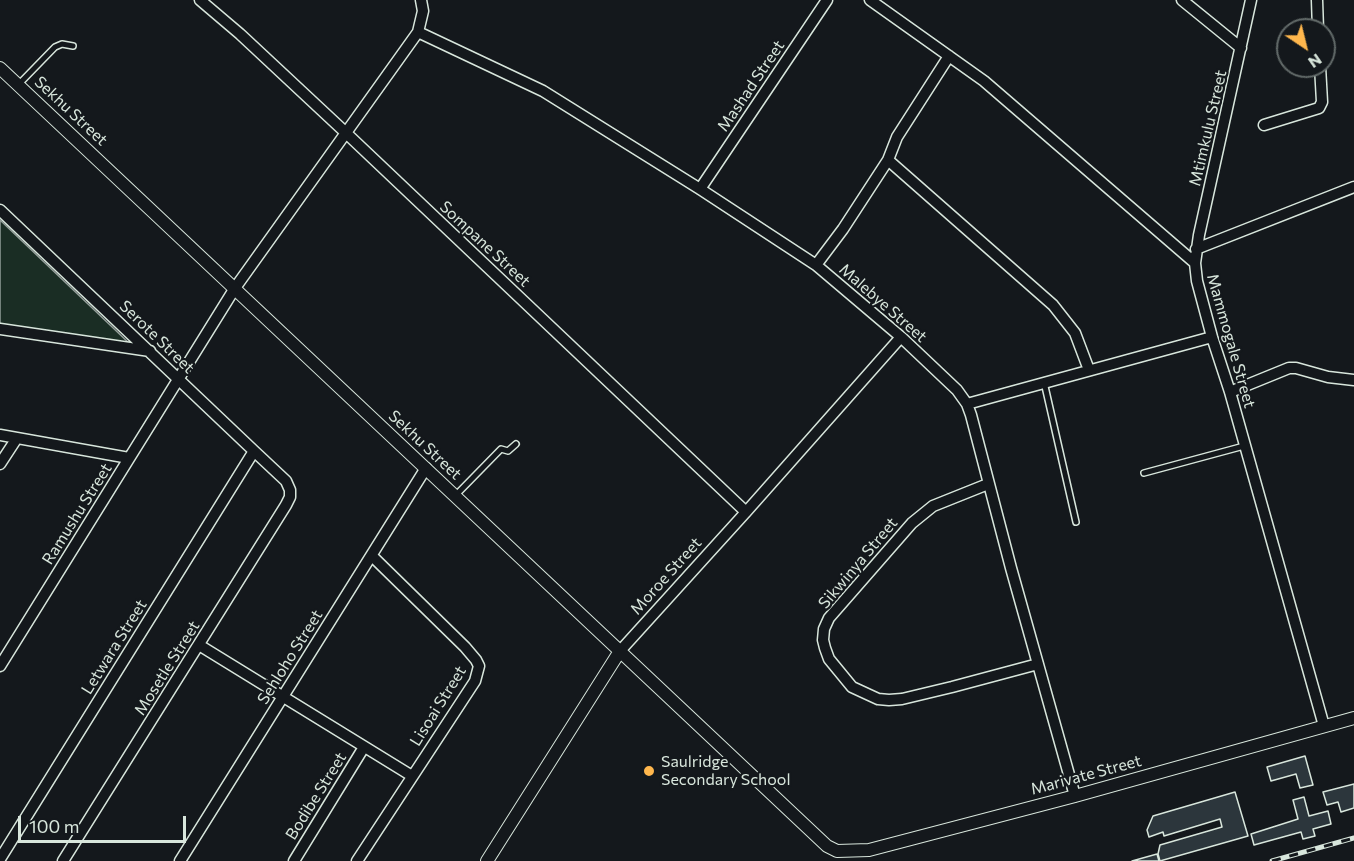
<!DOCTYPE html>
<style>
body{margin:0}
#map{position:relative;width:1354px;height:861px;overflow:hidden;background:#14181c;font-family:Commissioner,sans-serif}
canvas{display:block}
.north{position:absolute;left:1276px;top:18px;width:60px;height:60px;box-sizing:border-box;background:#14181c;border:2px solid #626a69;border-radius:50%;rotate:145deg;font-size:16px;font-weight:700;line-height:24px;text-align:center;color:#d8e6dc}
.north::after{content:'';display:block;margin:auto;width:21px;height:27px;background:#ffb74d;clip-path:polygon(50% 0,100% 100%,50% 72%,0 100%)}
.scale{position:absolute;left:18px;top:816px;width:168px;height:27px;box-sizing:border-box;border:3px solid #d8e6dc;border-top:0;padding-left:8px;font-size:18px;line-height:21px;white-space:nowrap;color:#d8e6dc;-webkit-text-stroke:4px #14181c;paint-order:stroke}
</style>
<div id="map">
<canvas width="1354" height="861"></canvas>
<div class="north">N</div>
<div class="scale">100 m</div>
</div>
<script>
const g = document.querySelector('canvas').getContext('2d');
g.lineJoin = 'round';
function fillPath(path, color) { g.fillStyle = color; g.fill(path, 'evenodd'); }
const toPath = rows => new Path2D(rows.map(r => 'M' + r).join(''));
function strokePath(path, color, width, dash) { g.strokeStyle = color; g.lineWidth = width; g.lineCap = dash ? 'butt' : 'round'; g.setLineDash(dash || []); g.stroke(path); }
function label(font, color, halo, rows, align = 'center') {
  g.font = font + ' Commissioner,sans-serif'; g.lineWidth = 4.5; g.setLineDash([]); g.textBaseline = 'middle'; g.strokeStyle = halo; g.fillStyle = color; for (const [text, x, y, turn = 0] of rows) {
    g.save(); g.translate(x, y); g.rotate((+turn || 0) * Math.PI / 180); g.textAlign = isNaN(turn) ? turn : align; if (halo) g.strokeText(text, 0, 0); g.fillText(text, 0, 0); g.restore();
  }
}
const green = toPath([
 [0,220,131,345,0,324,0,220]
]);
fillPath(green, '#1a2d24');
strokePath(green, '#939e99', 1.5);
const building = toPath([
 [1305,756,1313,785,1300,788,1296,774,1271,781,1267,767,1305,756],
 [1354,784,1354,808,1341,812,1338,802,1327,805,1323,792,1354,784],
 [1235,792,1248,836,1160,861,1158,854,1160,845,1222,827,1220,819,1164,836,1163,832,1149,837,1147,830,1153,816,1235,792],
 [1304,797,1309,816,1328,811,1331,824,1313,829,1315,836,1303,839,1301,832,1254,845,1251,834,1298,819,1293,800,1304,797],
 [1157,854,1159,861,1132,861,1157,854]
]);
fillPath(building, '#2c363c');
strokePath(building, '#d8e6dc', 1.5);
const service = toPath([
 [19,84,55,47,62,44,73,46],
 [1044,382,1076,522],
 [1144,473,1244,446],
 [455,496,501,449,508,451,516,444]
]);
const minor = toPath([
 [200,0,240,34,345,132,746,512],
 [870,0,984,81,1195,263],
 [1182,0,1241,48],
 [1251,0,1199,235,1195,263,1197,281,1212,337,1230,392,1324,726],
 [1317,0,1318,30],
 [418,32,543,91,700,189,816,265,901,337,957,390,967,404,971,415,1011,568,1075,796],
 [1264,125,1319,108,1322,102,1320,66],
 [888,160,1053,305,1075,333,1089,370],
 [700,189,827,0],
 [0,210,254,451,286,481,290,490,290,497,286,505,63,861],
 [1196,249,1354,187],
 [816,265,843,229,888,160,897,137,949,56],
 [0,329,150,351],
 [1230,392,1289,368,1296,368,1328,377,1354,380],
 [967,404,1212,337],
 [0,435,129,458],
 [0,464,17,438],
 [988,484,933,506,912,523,829,618,824,629,823,640,825,648,829,659,852,687,878,699,889,700,902,699,952,687,1038,664],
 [199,645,412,776],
 [620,651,746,512,901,337],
 [0,666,235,288,418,32,423,11,421,0],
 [0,859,254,451],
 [180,861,426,468],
 [294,861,364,747],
 [357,861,475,681,479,666,476,660,465,647,372,556]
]);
const tertiary = toPath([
 [0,68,827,846,837,851,869,850,1075,796,1354,718],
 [487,861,620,651]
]);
strokePath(service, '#d8e6dc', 8);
strokePath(minor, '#d8e6dc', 13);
strokePath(tertiary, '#d8e6dc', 14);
strokePath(service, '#14181c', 5);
strokePath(minor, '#14181c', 10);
strokePath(tertiary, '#14181c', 12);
const rail = toPath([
 [1272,861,1354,838]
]);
strokePath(rail, '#d8e6dc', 5);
strokePath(rail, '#14181c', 3, [9]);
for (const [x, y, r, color] of [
 [649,771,6,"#ffb74d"]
]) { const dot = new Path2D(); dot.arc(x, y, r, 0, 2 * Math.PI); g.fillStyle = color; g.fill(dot); strokePath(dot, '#14181c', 2); }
label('16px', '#d8e6dc', '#14181c', [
 ["Mashad Street",751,86,-56],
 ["Sekhu Street",71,111,43],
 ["Mtimkulu Street",1208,128,-77],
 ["Sompane Street",485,244,43],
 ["Malebye Street",883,303,41],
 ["Serote Street",157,337,44],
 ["Mammogale Street",1231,341,74],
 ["Sekhu Street",425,445,43],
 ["Ramushu Street",77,514,-58],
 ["Sikwinya Street",858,563,-50],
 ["Moroe Street",666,576,-48],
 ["Letwara Street",114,647,-58],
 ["Sehloho Street",290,657,-58],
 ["Mosetle Street",167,668,-58],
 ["Lisoai Street",438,706,-58],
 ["Marivate Street",1086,775,-15],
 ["Bodibe Street",316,796,-58]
]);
label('16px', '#d8e6dc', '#14181c', [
 ["Saulridge",661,762],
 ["Secondary School",661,780]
], 'left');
</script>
